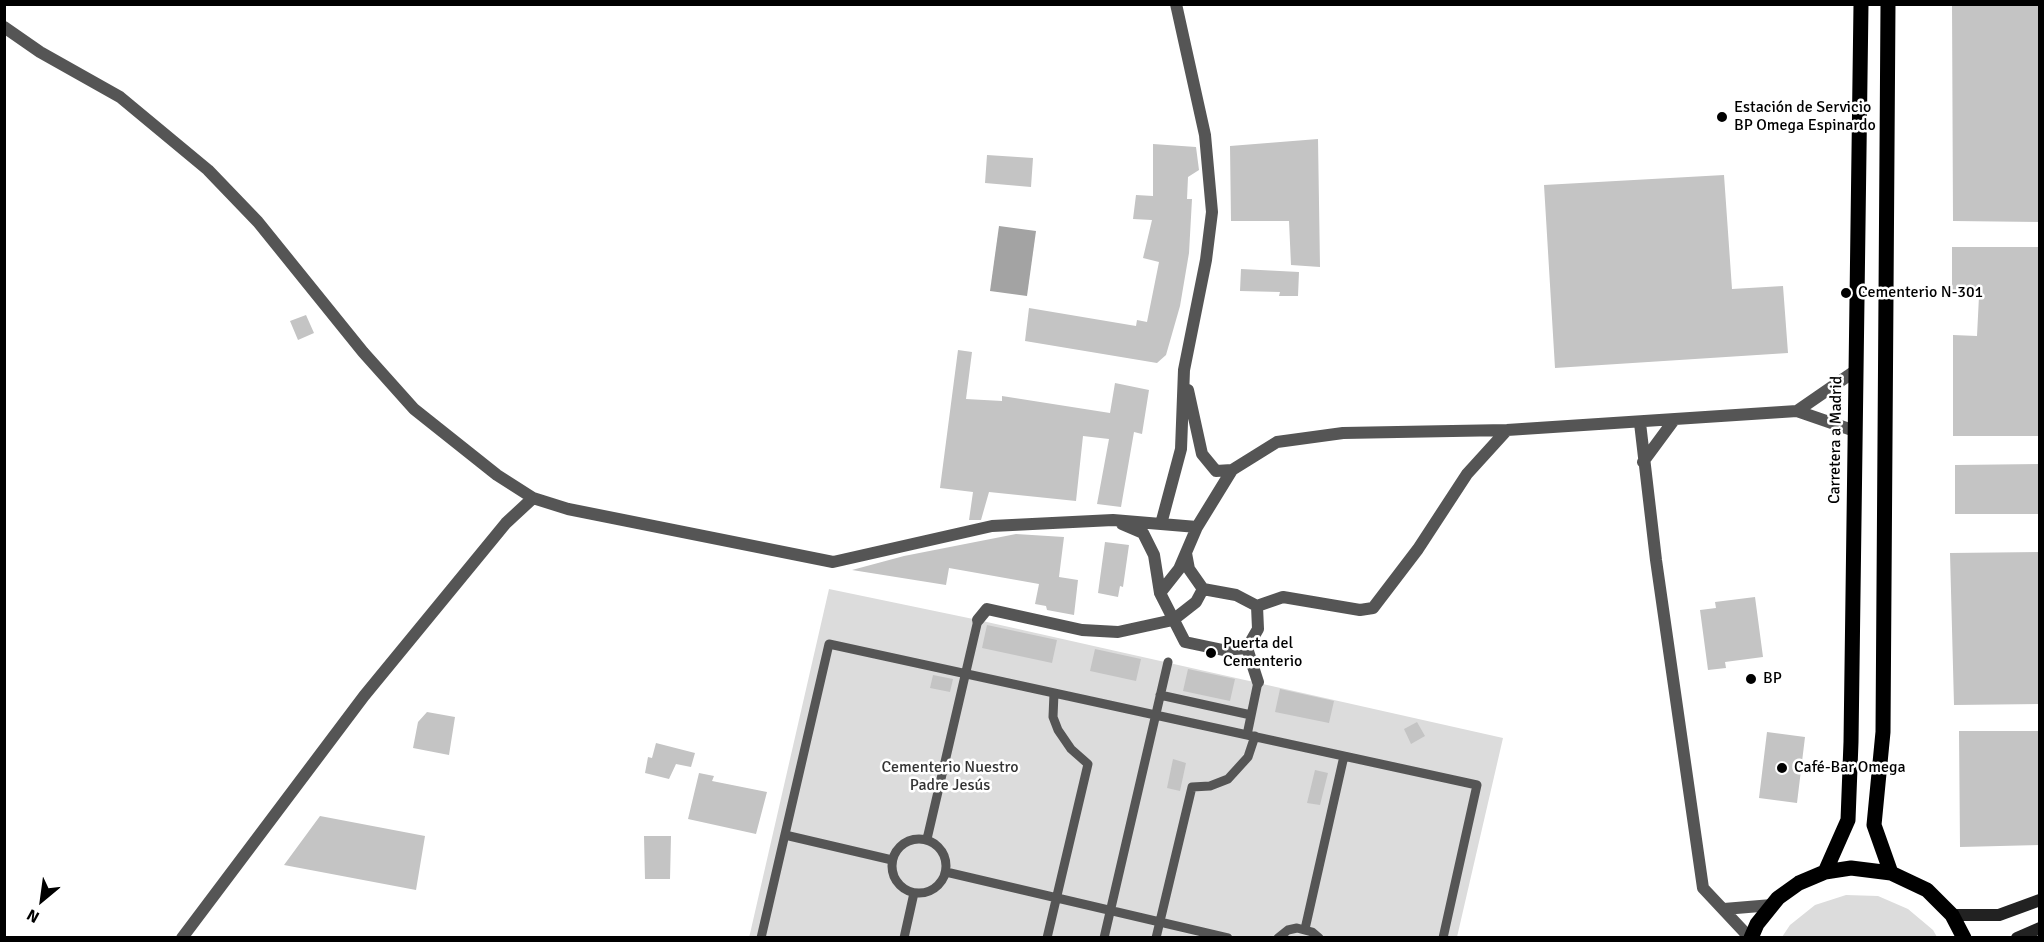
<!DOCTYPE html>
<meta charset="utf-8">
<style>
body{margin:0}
#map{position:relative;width:2044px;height:942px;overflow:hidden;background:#fff;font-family:Signika,sans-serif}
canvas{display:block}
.frame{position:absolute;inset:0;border:6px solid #000;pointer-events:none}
.north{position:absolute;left:12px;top:870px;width:60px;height:60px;-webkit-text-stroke:4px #fff;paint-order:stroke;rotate:209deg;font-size:16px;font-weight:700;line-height:24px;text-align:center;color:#000}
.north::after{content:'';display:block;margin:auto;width:21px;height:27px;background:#000;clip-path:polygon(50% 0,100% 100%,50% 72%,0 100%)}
</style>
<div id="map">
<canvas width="2044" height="942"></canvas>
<div class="frame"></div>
<div class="north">N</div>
</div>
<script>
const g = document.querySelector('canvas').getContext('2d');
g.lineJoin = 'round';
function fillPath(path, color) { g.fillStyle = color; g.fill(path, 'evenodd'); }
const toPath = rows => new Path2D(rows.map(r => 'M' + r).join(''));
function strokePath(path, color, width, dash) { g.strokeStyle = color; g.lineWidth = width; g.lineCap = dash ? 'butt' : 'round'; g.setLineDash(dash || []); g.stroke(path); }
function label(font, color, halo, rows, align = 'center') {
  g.font = font + ' Signika,sans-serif'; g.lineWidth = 5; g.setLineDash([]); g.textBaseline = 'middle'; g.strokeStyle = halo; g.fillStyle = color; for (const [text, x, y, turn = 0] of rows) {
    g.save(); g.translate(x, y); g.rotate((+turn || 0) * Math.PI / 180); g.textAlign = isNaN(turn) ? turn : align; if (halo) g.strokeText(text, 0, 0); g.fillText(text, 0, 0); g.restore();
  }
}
fillPath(toPath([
 [829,589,978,620,1503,738,1457,937,749,938],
 [1846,895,1878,896,1908,909,1933,930,1937,937,1782,937,1790,925,1815,905]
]), '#dcdcdc');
fillPath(toPath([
 [999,226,1036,231,1027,296,990,291]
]), '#a3a3a3');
fillPath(toPath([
 [1952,4,2040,4,2040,222,1953,221],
 [1318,139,1320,267,1291,265,1289,221,1231,221,1230,146],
 [1153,144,1196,147,1199,170,1188,177,1187,199,1192,199,1189,253,1180,306,1166,355,1157,363,1025,341,1029,308,1136,326,1137,320,1147,322,1159,262,1143,258,1152,220,1133,219,1136,195,1153,196],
 [987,155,1033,158,1031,187,985,183],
 [1724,175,1732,289,1783,286,1788,353,1555,368,1544,185],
 [1952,247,2040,247,2040,436,1953,436,1953,335,1977,336,1979,296,1952,295],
 [1241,269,1299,272,1298,296,1279,296,1280,292,1240,291],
 [306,315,314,333,298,340,290,321],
 [958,350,972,352,966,399,1002,401,1002,396,1110,413,1115,383,1149,390,1142,434,1134,432,1121,507,1097,504,1109,439,1083,436,1076,501,989,492,981,520,969,520,973,492,940,488],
 [2040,464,2040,514,1955,514,1955,465],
 [1016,534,1064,537,1059,577,1078,580,1074,615,1047,610,1046,606,1035,604,1039,584,949,568,946,585,852,570,904,556],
 [1105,542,1129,545,1123,587,1120,586,1118,597,1098,593],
 [2040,552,2040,704,1954,705,1950,553],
 [1755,597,1763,657,1725,662,1726,668,1708,670,1700,610,1716,608,1715,602],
 [987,625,1057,640,1052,663,982,648],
 [1095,649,1141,659,1136,681,1090,671],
 [1188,669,1235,679,1230,701,1183,691],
 [933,675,953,679,950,692,930,688],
 [1280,689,1334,701,1329,723,1275,712],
 [427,712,455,717,449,755,413,748,418,722],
 [1417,722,1425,736,1411,744,1404,729],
 [1959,731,2040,731,2040,845,1960,847],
 [1767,732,1805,737,1797,803,1759,798],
 [656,743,695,753,691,767,676,764,669,779,645,773,648,757,652,758],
 [1173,759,1186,763,1180,791,1167,788],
 [1315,770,1328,773,1320,805,1307,803],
 [699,773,714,776,712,781,767,792,756,834,688,819],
 [320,816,425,836,416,890,284,865],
 [644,836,671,836,670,879,645,879]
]), '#c4c4c4');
strokePath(toPath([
 [1160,695,1251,715],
 [1247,735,1258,682],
 [785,835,892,860],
 '892 866a27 27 0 1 1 54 0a27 27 0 1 1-54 0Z',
 [927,839,978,620],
 [946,872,1228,938],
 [1305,929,1344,756],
 [761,938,829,644,1477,785,1443,938],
 [904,938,914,893],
 [1047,938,1088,764,1071,749,1058,730,1053,717,1054,693],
 [1104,938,1168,662],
 [1156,938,1192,787,1210,786,1228,779,1248,757,1255,736],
 [1278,938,1288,930,1297,928,1312,932,1319,938]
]), '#555', 9);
strokePath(toPath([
 [4,27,40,52,120,97,208,170,258,222,363,352,414,409,497,475,533,498,568,509,833,562,992,526,1113,520,1197,527],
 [1188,390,1202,454,1216,471,1232,470],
 [1797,411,1855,371],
 [1640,423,1656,560,1703,888,1750,938],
 [1643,462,1674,420],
 [1122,524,1143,533,1154,555,1160,593],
 [1161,524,1181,449,1184,370,1206,260,1212,212,1205,135,1176,4],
 [1186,553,1189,569,1203,589],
 [1257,606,1258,629,1247,648,1258,682],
 [978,620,987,609,1082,630,1118,632,1173,620,1196,602,1203,589,1236,595,1257,606,1283,597,1360,610,1373,608,1418,549,1467,474,1507,430],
 [1247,648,1223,650,1185,642,1160,593,1179,569,1197,527,1232,470,1277,442,1343,433,1507,430,1797,411,1855,431],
 [1724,909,1772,905],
 [182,938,364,696,506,523,533,498]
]), '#555', 12);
strokePath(toPath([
 [1952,915,1999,915,2040,900],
 [2017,938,2040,928]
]), '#222', 12);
strokePath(toPath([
 [1888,4,1883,732,1874,825,1891,873],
 [1825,872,1848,820,1851,742,1861,4],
 [1751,938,1757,924,1778,898,1799,883,1825,872,1851,868,1891,873,1927,890,1952,915,1964,938]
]), '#000', 15);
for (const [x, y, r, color] of [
 [1722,117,6,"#000"],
 [1846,293,6,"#000"],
 [1211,653,6,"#000"],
 [1751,679,6,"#000"],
 [1782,768,6,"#000"]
]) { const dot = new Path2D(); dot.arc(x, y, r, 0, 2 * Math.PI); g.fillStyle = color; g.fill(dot); strokePath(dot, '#fff', 2); }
label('16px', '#000', '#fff', [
 ["Estación de Servicio",1734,108],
 ["BP Omega Espinardo",1734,126],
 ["Cementerio N-301",1858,293],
 ["Puerta del",1223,644],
 ["Cementerio",1223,662],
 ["BP",1763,679],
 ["Café-Bar Omega",1794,768]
], 'left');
label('16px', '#000', '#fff', [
 ["Carretera a Madrid",1836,440,-89]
]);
label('16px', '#333', '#fff', [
 ["Cementerio Nuestro",950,768],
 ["Padre Jesús",950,786]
]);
</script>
